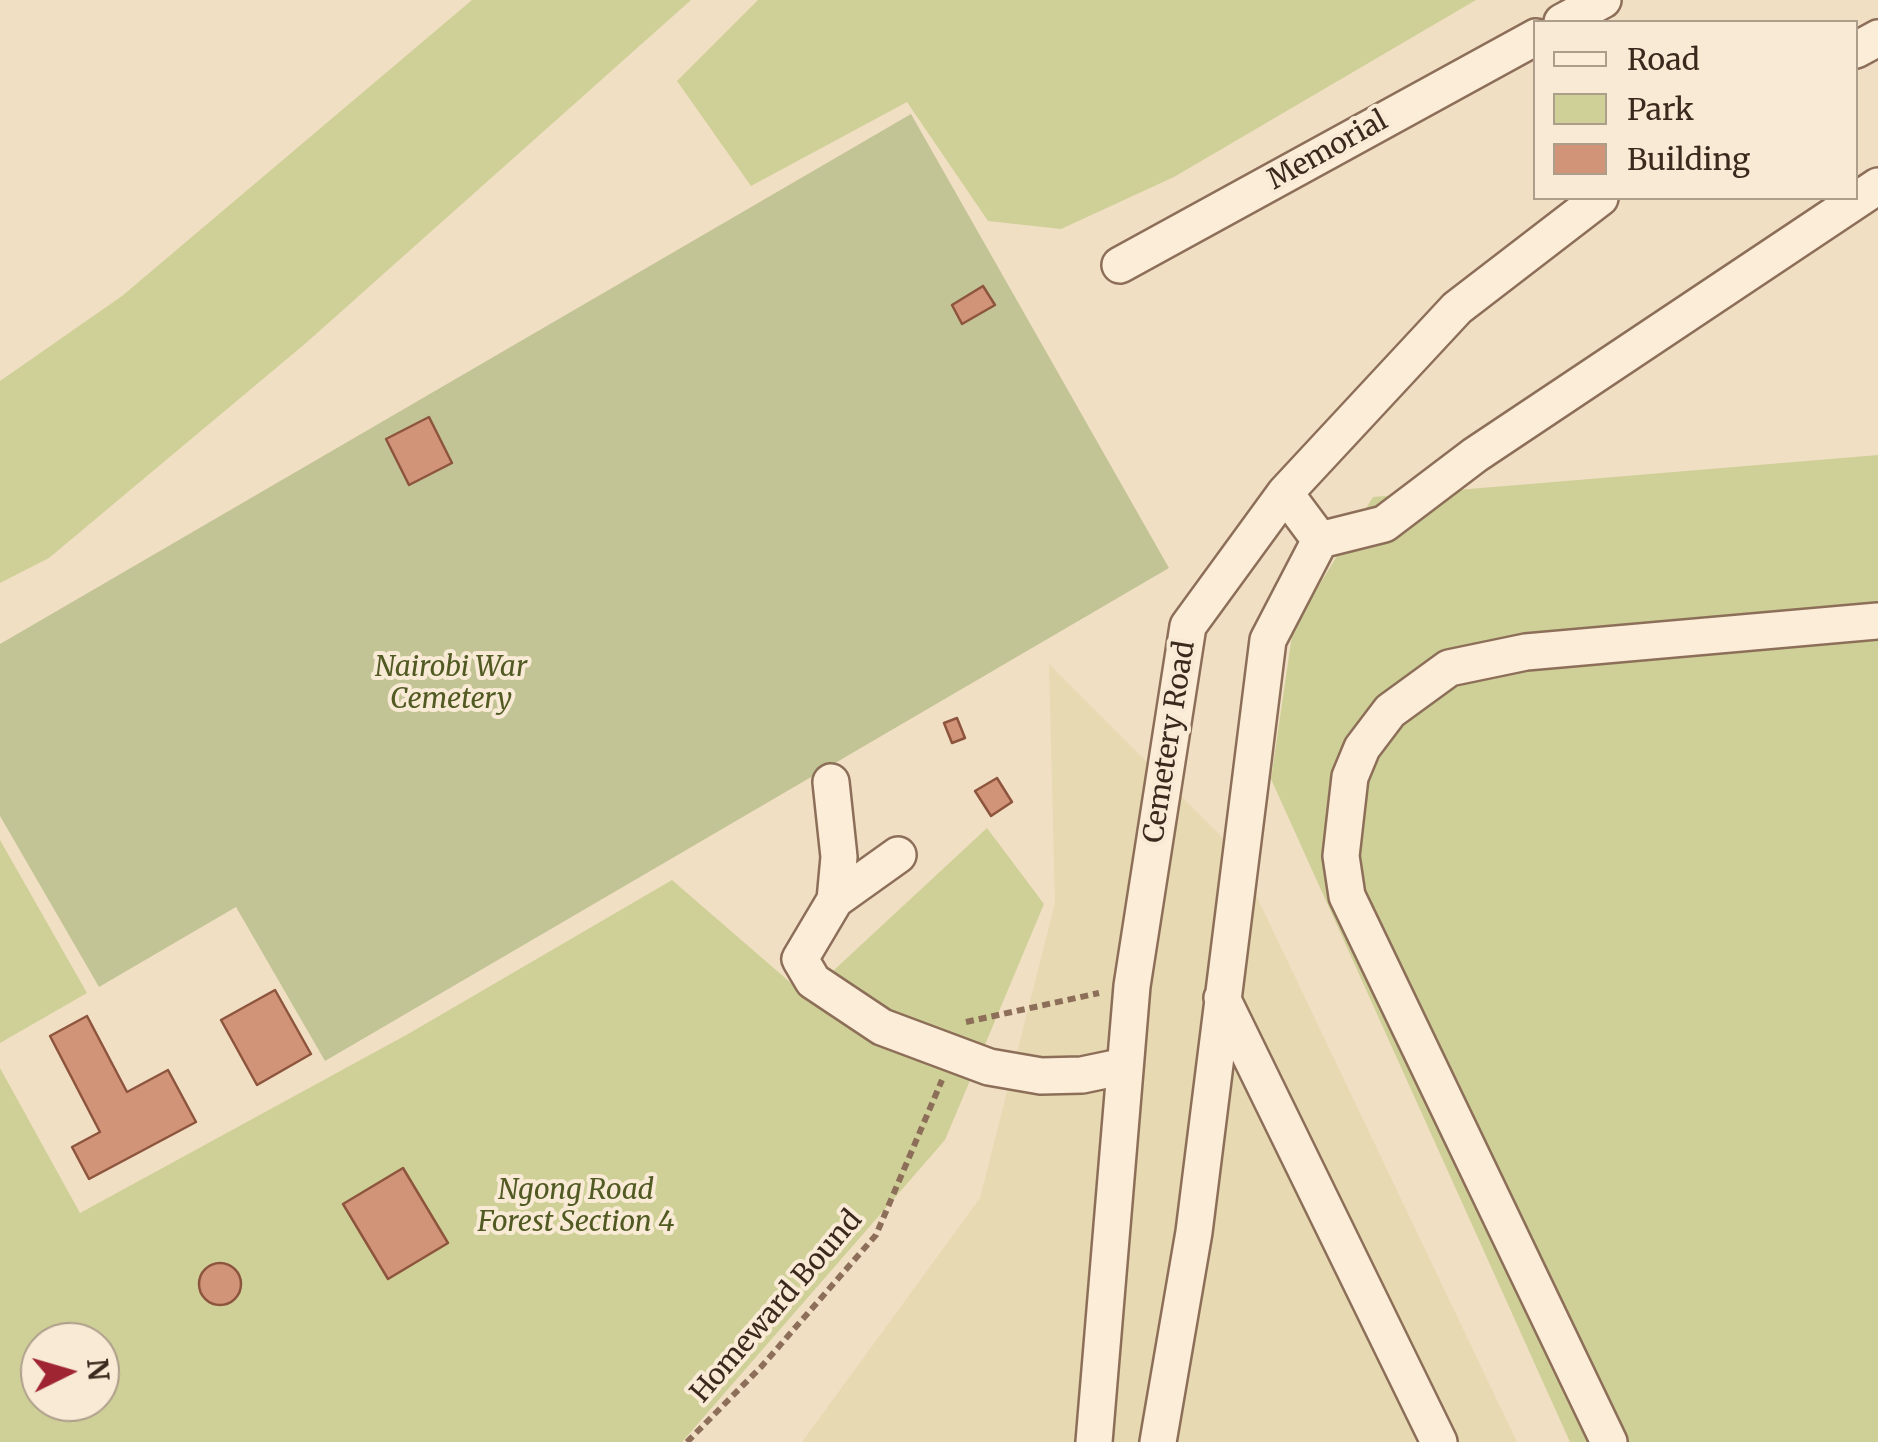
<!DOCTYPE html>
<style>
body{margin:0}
#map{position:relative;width:1878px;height:1442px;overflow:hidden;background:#f1dfc4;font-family:Merriweather,serif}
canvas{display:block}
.legend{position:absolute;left:1533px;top:20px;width:325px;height:180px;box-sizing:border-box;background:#f8ead4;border:2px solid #ad9d8b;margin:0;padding:12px 18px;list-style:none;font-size:30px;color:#3c291e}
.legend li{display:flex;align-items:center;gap:20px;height:50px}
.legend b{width:50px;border:2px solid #ad9d8b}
.north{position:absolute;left:20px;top:1322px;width:100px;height:100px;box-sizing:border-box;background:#f8ead4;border:2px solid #ad9d8b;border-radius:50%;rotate:85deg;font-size:28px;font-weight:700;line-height:40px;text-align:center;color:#3c291e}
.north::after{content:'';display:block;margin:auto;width:35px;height:45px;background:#a02532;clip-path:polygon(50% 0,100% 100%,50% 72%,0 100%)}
</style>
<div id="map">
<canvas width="1878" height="1442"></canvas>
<ul class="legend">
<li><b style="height:12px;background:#fbedd8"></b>Road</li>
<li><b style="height:28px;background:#cfd097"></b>Park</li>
<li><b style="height:28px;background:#d19478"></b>Building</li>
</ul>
<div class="north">N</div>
</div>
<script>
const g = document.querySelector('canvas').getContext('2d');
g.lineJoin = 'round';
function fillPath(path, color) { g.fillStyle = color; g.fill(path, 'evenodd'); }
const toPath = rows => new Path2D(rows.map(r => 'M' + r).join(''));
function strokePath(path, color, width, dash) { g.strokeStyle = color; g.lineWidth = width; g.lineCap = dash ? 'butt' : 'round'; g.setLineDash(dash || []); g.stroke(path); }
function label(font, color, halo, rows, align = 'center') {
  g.font = font + ' Merriweather,serif'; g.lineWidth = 8; g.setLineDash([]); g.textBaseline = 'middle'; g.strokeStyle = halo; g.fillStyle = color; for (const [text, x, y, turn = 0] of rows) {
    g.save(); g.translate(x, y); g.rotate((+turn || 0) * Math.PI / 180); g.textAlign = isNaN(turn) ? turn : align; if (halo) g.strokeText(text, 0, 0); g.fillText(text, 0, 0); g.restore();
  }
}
fillPath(toPath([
 [1049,664,1234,849,1517,1442,802,1442,980,1198,1055,903]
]), '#e7d9b1');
fillPath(toPath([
 [472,0,691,0,306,343,49,558,0,583,0,381,122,296],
 [758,0,1476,0,1174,177,1061,229,988,221,907,102,751,186,677,81],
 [1878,455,1878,1442,1570,1442,1271,779,1293,628,1373,497],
 [987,828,1044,904,945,1140,682,1442,0,1442,0,1068,80,1213,408,1034,672,880,806,996],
 [40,1342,100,1342,100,1402,40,1402],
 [0,840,87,993,0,1043]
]), '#cfd097');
fillPath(toPath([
 [911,114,1169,568,325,1061,236,907,99,987,0,816,0,644]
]), '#c3c496');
const building = toPath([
 [983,286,995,305,962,324,952,305,983,286],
 [429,417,452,463,409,485,386,439,429,417],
 [957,718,965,738,952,743,944,723,957,718],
 [997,778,1012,802,991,816,975,791,997,778],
 [275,990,311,1054,257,1085,221,1020,275,990],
 [87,1016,127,1092,168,1070,196,1122,89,1179,72,1147,100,1132,50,1036,87,1016],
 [403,1168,448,1243,388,1279,343,1204,403,1168],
 '199 1284a21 21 0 1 1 42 0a21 21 0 1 1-42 0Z'
]);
fillPath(building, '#d19478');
strokePath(building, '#8d553d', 2.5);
const minor = toPath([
 [1562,22,1603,0],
 [1856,50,1878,38],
 [1120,265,1536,37],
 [1285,493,1457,308,1600,198],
 [831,782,839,857,835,900,800,959,813,981,882,1027,989,1067,1041,1076,1082,1075,1125,1066],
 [835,900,898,855],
 [1222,998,1439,1442],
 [1094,1442,1132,986,1188,626,1285,493,1320,540,1384,524,1475,455,1878,186],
 [1158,1442,1194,1232,1268,640,1320,540],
 [1609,1442,1347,896,1341,856,1350,777,1362,748,1390,711,1449,668,1526,652,1878,621]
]);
strokePath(minor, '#8d6f59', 40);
strokePath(toPath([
 [966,1022,1099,993],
 [687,1442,761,1367,876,1235,942,1080]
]), '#8d6f59', 6, [8, 5]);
strokePath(minor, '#fbedd8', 35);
label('28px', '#3c291e', '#f8ead4', [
 ["Memorial",1328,151,-29],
 ["Cemetery Road",1170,742,-81],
 ["Homeward Bound",777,1307,-49]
]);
label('italic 28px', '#515a23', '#f8ead4', [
 ["Nairobi War",451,668],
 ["Cemetery",451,700],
 ["Ngong Road",576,1191],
 ["Forest Section 4",576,1223]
]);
</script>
